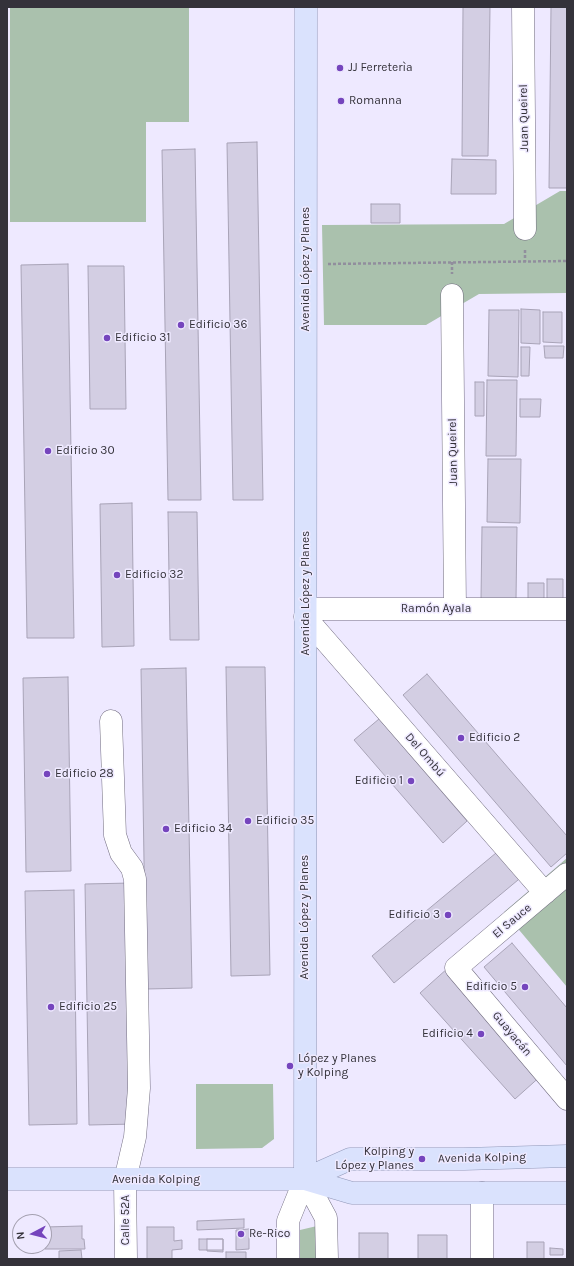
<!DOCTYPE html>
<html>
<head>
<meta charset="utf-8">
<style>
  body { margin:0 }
  #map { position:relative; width:574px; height:1266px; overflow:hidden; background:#eee9ff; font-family:Karla,sans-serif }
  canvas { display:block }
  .frame { position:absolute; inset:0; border:8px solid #34323a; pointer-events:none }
  .north { position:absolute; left:12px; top:1214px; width:40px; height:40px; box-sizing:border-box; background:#eee9ff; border:1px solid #a4a0b0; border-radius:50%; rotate:263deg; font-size:11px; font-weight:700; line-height:16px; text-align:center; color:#34323a }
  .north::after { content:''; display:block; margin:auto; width:14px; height:18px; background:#7545bd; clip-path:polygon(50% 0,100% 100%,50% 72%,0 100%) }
</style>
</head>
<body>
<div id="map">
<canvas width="574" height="1266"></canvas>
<div class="frame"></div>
<div class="north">N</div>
</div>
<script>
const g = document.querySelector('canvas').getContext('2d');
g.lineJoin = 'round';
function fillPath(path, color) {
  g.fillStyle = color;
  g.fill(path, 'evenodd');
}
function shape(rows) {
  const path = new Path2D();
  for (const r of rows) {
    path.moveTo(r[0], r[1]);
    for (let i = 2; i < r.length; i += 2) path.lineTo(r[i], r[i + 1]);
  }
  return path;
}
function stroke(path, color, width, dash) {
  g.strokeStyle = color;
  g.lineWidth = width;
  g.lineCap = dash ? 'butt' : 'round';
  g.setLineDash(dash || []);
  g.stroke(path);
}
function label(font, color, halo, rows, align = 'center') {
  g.font = font + ' Karla,sans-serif';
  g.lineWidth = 3;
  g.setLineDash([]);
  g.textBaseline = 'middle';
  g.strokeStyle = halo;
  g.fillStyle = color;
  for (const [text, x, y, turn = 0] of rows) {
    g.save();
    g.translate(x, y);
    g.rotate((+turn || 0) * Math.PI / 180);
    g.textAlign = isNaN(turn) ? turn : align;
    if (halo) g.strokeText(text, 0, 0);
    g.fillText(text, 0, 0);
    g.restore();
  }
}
const green = shape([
  [10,7,189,7,189,122,146,122,146,222,10,222],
  [560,191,567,191,567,293,479,294,426,325,324,325,322,225,504,224],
  [567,858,567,987,504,912],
  [196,1084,273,1084,274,1139,262,1148,196,1149],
  [317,1226,317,1259,300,1259,300,1230]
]);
const building = shape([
  [463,7,490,7,488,156,462,156,463,7],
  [551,7,567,7,567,188,549,188,551,7],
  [257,142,263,500,233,500,227,143,257,142],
  [195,149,201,500,168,500,162,150,195,149],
  [452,159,496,160,496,194,451,194,452,159],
  [371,204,400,204,400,223,371,223,371,204],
  [68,264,74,638,27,638,21,265,68,264],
  [88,266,124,266,126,409,90,409,88,266],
  [521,309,540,310,540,344,521,343,521,309],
  [489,310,519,310,518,377,488,376,489,310],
  [543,312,562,312,562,343,543,342,543,312],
  [544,346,564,346,563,358,545,358,544,346],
  [521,347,530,347,529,376,521,376,521,347],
  [487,380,517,380,516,456,486,456,487,380],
  [475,382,484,382,484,416,475,416,475,382],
  [520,399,541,399,540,417,520,417,520,399],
  [488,459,521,459,520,523,487,522,488,459],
  [132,503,134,646,102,647,100,504,132,503],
  [168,512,197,512,199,640,170,640,168,512],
  [482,527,517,527,516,600,481,599,482,527],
  [547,579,563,579,563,600,547,599,547,579],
  [528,583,544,583,544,602,528,602,528,583],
  [226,667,265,667,270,975,231,976,226,667],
  [186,668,192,988,146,989,141,669,186,668],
  [427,674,567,836,567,853,551,867,403,695,427,674],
  [68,677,71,871,26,872,23,678,68,677],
  [379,719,467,821,443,843,354,740,379,719],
  [502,848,524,875,394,983,372,956,502,848],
  [131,883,135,1124,89,1125,85,884,131,883],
  [74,890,77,1124,29,1125,25,891,74,890],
  [512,943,567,1008,567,1066,484,967,512,943],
  [448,968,543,1074,515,1099,420,993,448,968],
  [244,1219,244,1228,197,1230,197,1221,244,1219],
  [82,1226,82,1239,84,1239,85,1249,45,1249,45,1227,82,1226],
  [147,1227,174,1227,174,1241,182,1240,182,1249,172,1250,172,1259,147,1259,147,1227],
  [249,1229,249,1249,236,1250,236,1230,249,1229],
  [359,1233,388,1233,388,1259,359,1259,359,1233],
  [418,1235,447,1235,447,1259,418,1259,418,1235],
  [199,1239,223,1239,223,1250,199,1250,199,1239],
  [207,1239,223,1239,223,1252,207,1251,207,1239],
  [527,1242,544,1242,544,1259,527,1259,527,1242],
  [550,1248,563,1249,563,1255,550,1255,550,1248],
  [81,1250,82,1259,59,1259,59,1251,81,1250],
  [226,1252,246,1252,246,1259,226,1259,226,1252]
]);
const path = shape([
  [525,250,525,262],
  [452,262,452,274],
  [328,264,567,261]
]);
const street = shape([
  [523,7,525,229],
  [452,295,455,609],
  [306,609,567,609],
  [305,617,545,893],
  [111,721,115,835,121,853,132,868,135,879,139,1088,135,1137,125,1180,126,1259],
  [567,874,456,968,567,1099],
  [482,1193,482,1259]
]);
const secondary = shape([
  [305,1179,326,1218,327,1259],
  [288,1259,288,1221,305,1179]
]);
const primary = shape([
  [7,1179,305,1179,352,1193,567,1193],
  [305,1179,306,7],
  [305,1179,350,1159,464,1159,567,1156]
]);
const markers = [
  [340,68,4,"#7545bd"],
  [341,101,4,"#7545bd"],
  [181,325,4,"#7545bd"],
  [107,338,4,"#7545bd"],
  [48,451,4,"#7545bd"],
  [117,575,4,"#7545bd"],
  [461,738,4,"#7545bd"],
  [47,774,4,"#7545bd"],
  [411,781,4,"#7545bd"],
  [248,821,4,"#7545bd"],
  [166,829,4,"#7545bd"],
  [448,915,4,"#7545bd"],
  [525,987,4,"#7545bd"],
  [51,1007,4,"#7545bd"],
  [481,1034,4,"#7545bd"],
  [290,1066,4,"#7545bd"],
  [422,1159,4,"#7545bd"],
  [241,1234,4,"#7545bd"]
];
const poiNames = [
  ["JJ Ferreterìa",348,68],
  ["Romanna",349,101],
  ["Edificio 36",189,325],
  ["Edificio 31",115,338],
  ["Edificio 30",56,451],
  ["Edificio 32",125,575],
  ["Edificio 2",469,738],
  ["Edificio 28",55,774],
  ["Edificio 1",403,781,"right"],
  ["Edificio 35",256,821],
  ["Edificio 34",174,829],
  ["Edificio 3",440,915,"right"],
  ["Edificio 5",517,987,"right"],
  ["Edificio 25",59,1007],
  ["Edificio 4",473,1034,"right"],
  ["López y Planes",298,1059],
  ["y Kolping",298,1073],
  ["Kolping y",414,1152,"right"],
  ["López y Planes",414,1166,"right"],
  ["Re-Rico",249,1234]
];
const streetNames = [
  ["Juan Queirel",524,118,-91],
  ["Avenida López y Planes",306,269,-90],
  ["Juan Queirel",453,452,-91],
  ["Avenida López y Planes",306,593,-90],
  ["Ramón Ayala",436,609],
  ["Del Ombú",425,755,49],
  ["Avenida López y Planes",305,917,-90],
  ["El Sauce",512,921,-40],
  ["Guayacán",512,1034,50],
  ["Avenida Kolping",482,1158,-1],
  ["Avenida Kolping",156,1180],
  ["Calle 52A",126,1220,-90]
];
fillPath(green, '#aac1ad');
fillPath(building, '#d3cee3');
stroke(building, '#a8a3b7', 1);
stroke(street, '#726d80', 23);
stroke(secondary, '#726d80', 23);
stroke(primary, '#9098b8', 23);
stroke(path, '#918e9d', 2.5, [3, 2]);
stroke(street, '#fff', 22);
stroke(secondary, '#fff', 22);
stroke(primary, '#dae2fd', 22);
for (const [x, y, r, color] of markers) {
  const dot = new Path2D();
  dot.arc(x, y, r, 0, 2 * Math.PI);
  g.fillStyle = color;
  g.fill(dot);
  stroke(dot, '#eee9ff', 1.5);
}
label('12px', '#34323a', '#eee9ff', poiNames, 'left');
label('12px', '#34323a', '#eee9ff', streetNames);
</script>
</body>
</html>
